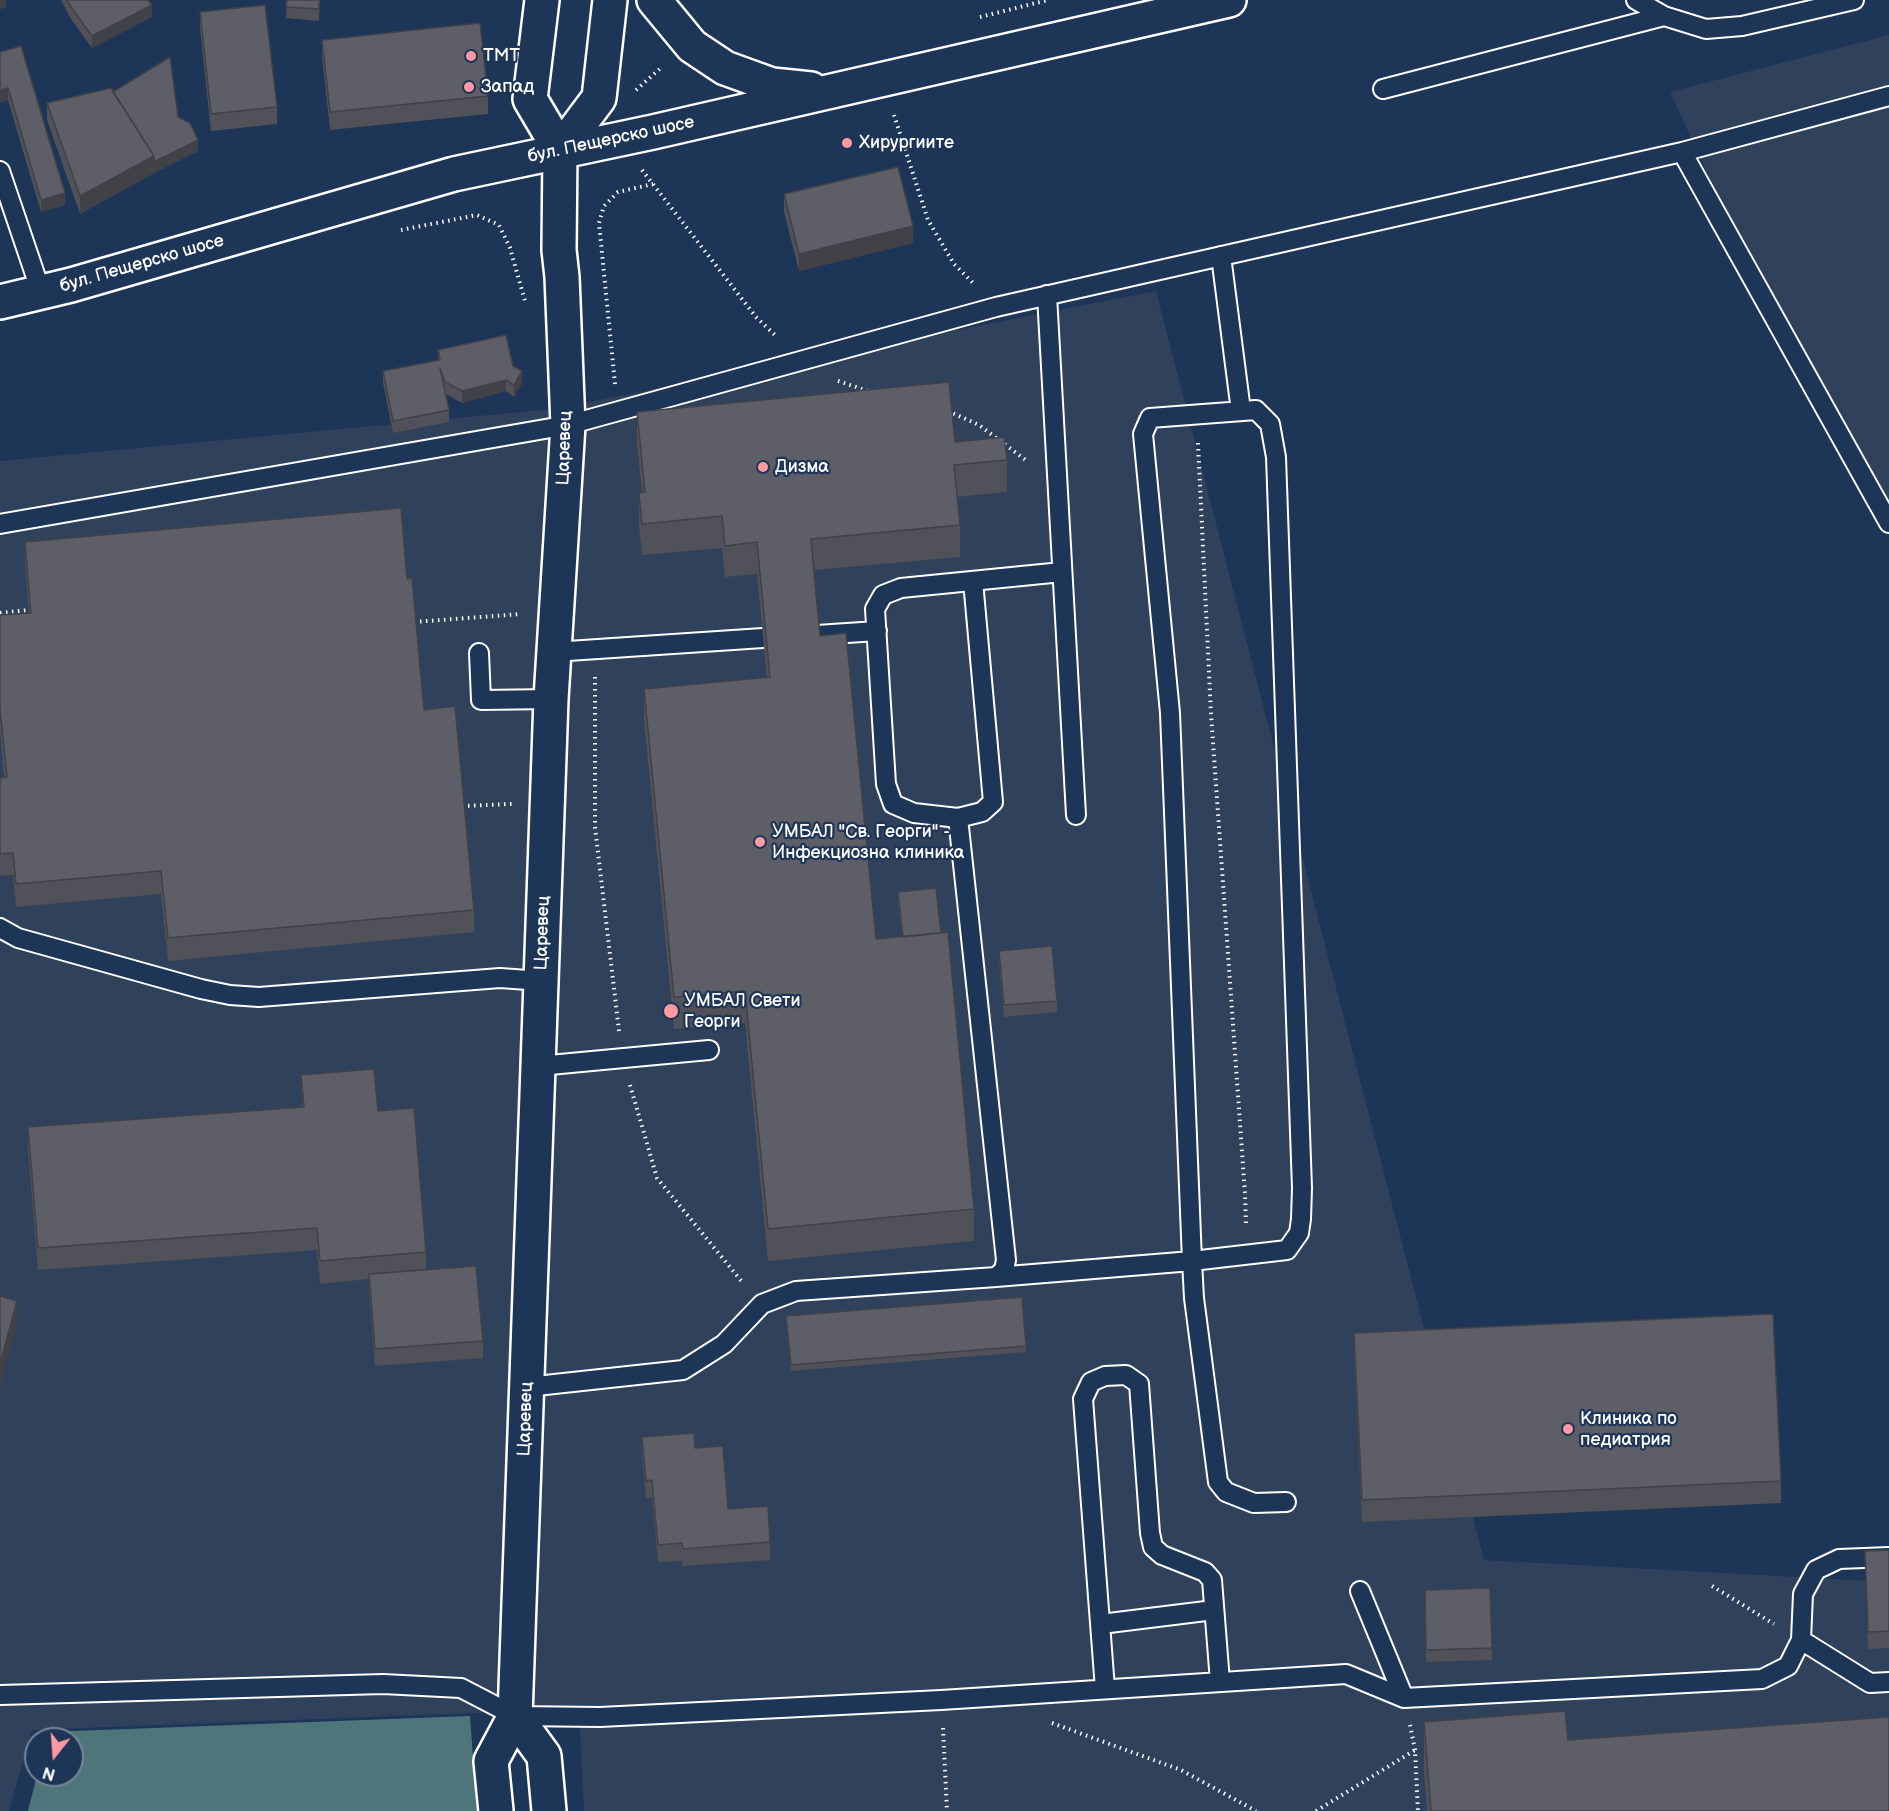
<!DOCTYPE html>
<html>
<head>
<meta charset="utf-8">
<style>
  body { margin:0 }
  #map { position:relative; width:1889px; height:1811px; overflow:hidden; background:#1d3557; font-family:"Balsamiq Sans",sans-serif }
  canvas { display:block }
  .north { position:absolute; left:24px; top:1727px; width:60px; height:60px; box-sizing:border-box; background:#1d3557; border:2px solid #77869a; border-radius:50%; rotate:197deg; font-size:16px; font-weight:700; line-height:24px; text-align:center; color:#fff }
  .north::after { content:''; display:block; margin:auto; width:21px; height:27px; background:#ff9aa2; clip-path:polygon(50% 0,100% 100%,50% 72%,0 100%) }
</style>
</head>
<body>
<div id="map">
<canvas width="1889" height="1811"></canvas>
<div class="north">N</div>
</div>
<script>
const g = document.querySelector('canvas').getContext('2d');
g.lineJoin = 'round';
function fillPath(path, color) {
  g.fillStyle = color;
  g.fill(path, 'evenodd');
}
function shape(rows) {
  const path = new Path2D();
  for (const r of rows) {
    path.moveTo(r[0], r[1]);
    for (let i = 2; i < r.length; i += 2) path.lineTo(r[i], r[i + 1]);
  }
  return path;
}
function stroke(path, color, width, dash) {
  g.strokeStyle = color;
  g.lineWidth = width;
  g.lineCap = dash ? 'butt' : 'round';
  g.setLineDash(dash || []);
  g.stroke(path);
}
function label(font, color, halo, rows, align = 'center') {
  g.font = font + ' "Balsamiq Sans",sans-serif';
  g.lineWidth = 4.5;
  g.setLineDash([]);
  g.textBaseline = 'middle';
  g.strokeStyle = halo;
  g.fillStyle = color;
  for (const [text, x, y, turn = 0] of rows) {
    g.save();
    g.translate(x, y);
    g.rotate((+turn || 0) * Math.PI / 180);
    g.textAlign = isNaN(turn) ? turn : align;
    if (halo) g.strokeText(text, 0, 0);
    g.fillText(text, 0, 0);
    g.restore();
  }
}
const built = shape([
  [1889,35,1889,501,1716,192,1670,92],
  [1156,291,1484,1560,1889,1582,1889,1811,584,1811,579,1709,32,1730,9,1811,0,1811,0,461,553,409]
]);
const green = shape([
  [470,1716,477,1811,28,1811,37,1775,72,1775,72,1739,46,1739,48,1732]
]);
const path = shape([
  [980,17,1048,0],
  [636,90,662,67],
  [894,115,928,220,954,264,974,284],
  [642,170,756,317,777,337],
  [401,230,477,215,499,225,510,248,525,301],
  [838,381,868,391],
  [615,384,599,223,604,206,618,192,653,184],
  [948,411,979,425,1027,461],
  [1198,443,1211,714,1245,1194,1246,1225],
  [0,613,29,610],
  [414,622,521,614],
  [595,677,595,827,619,1031],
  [462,806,512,804],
  [630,1085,657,1178,743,1283],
  [1712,1586,1774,1624],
  [1052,1723,1181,1770,1256,1811],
  [1410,1725,1415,1750,1418,1811],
  [943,1728,947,1811],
  [1316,1811,1415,1750]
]);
const lane = shape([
  [1636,0,1664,16,1706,29,1742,26,1854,0],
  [1383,89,1664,16],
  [1682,152,1889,523],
  [0,171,41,292],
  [1221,256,1241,411],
  [1047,295,1076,815],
  [1256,410,1270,424,1276,457,1302,1188,1301,1219,1299,1233,1287,1250,1192,1261,1170,713,1143,434,1150,418,1256,410],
  [0,524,568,425,996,307,1682,152,1889,96],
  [817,635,877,631],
  [553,652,763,638],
  [479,653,481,700,551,699],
  [958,818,982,812,993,802,973,581],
  [0,928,18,938,201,989,230,995,259,997,500,978,542,981],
  [539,1066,709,1050],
  [996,1277,1192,1261,1194,1298,1218,1482,1226,1492,1254,1503,1286,1502],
  [527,1387,683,1370,724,1344,762,1304,796,1291,996,1277,1004,1270,1006,1260,958,818,914,813,893,804,886,784,875,609,883,595,901,588,1062,572],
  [1360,1591,1404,1698],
  [1101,1624,1214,1610],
  [1801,1640,1870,1683,1889,1682],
  [1105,1689,1083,1399,1091,1382,1105,1376,1126,1375,1139,1384,1150,1533,1153,1547,1162,1555,1205,1572,1212,1580,1220,1682],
  [0,1695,383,1684,461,1688,515,1716,600,1717,941,1700,1346,1674,1404,1698,1762,1679,1788,1666,1801,1640,1803,1594,1816,1570,1839,1559,1889,1557]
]);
const secondary = shape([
  [654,0,692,46,725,68,772,85,811,89],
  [560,150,599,98,610,0],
  [0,302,71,285,454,174,653,132,1229,0],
  [515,1716,544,1756,549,1811],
  [496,1811,491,1761,515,1716,551,699,568,425,562,277,559,250,560,150,530,99,542,0]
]);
const wall = shape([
  [61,0,148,0,152,17,92,48,71,19],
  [287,0,320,0,319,21,286,18],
  [200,12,277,107,277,124,211,131,200,29],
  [322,40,488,96,488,114,330,130,322,57],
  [0,52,65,205,41,212,8,100,0,102],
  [113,92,178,117,198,151,154,173,80,214,47,120,47,103],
  [784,194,913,243,799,271,784,212],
  [438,350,513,366,522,383,514,397,506,391,462,403,446,394,449,410,449,422,393,433,383,383,383,371,438,360],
  [637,412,955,442,1007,460,1007,492,957,497,960,525,960,557,814,570,820,636,876,939,902,937,898,904,898,892,974,1209,974,1241,768,1261,745,1023,674,1029,644,720,644,689,767,678,757,574,725,577,722,548,642,555,639,525,639,493,642,493,637,443],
  [25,542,407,579,424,710,474,910,474,932,168,961,161,894,16,907,13,875,0,876,0,778,4,777,0,731,0,615,29,613,25,564],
  [999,951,1057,1001,1057,1012,1004,1017,999,963],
  [301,1075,378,1111,426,1252,426,1270,483,1341,483,1358,375,1366,369,1291,369,1279,320,1284,317,1250,38,1270,28,1149,28,1127,302,1107],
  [786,1316,1026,1346,1026,1352,791,1371],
  [1354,1333,1781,1481,1781,1503,1362,1522,1354,1355],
  [642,1437,695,1448,728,1509,770,1542,770,1560,683,1566,682,1561,658,1562,652,1497,646,1498,642,1454],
  [1889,1550,1889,1648,1868,1649,1865,1551],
  [1490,1588,1492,1660,1426,1662,1425,1590],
  [1424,1722,1568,1740,1889,1811,1427,1811,1424,1773]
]);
const shadedWall = shape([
  [0,0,6,0,6,8,0,9],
  [152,5,152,17,92,48,92,36],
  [8,88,8,100,0,102,0,90],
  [198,140,198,151,154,173,80,214,80,196,154,156],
  [65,193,65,205,41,212,41,200],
  [913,226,913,243,799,271,799,254],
  [522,371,522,383,514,397,514,385],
  [506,380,506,391,462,403,462,391],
  [17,1301,17,1324,0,1387,0,1364]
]);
const building = shape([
  [67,0,148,0,152,5,92,36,71,7,67,0],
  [287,0,319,0,319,9,286,7,287,0],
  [265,5,277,107,211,114,200,12,265,5],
  [480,23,488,96,330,112,322,40,480,23],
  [21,46,65,193,41,200,8,88,0,90,0,52,21,46],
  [170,57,178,117,190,123,198,140,154,162,154,156,113,92,170,57],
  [111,88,154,156,80,196,47,103,111,88],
  [898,167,913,226,799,254,784,194,898,167],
  [506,335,513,366,522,371,514,385,506,380,462,391,445,382,440,368,449,410,393,421,383,371,440,360,438,350,506,335],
  [949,382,955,442,1004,437,1007,460,954,465,960,525,811,539,820,636,846,633,876,939,948,932,974,1209,768,1229,745,991,674,997,644,689,770,677,757,542,725,546,722,516,642,524,639,493,645,492,637,412,949,382],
  [401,508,407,579,412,578,424,710,455,706,474,910,168,938,161,871,16,884,13,853,0,854,0,778,7,777,0,709,0,615,31,613,25,542,401,508],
  [936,888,941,933,903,937,898,892,936,888],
  [1052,946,1057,1001,1004,1005,999,951,1052,946],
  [374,1069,378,1111,414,1108,426,1252,320,1261,317,1228,38,1248,28,1127,304,1107,301,1075,374,1069],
  [476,1266,483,1341,375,1349,369,1274,476,1266],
  [0,1296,17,1301,0,1364,0,1296],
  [1022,1297,1026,1346,791,1365,786,1316,1022,1297],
  [1773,1314,1781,1481,1362,1500,1354,1333,1773,1314],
  [694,1433,695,1448,723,1446,728,1509,768,1506,770,1542,683,1549,682,1543,658,1545,652,1480,646,1481,642,1437,694,1433],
  [1889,1550,1889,1631,1868,1632,1865,1551,1889,1550],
  [1490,1588,1492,1648,1426,1650,1425,1590,1490,1588],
  [1565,1711,1568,1740,1889,1717,1889,1811,1431,1811,1424,1722,1565,1711]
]);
const markers = [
  [471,56,6,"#ff9aa2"],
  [469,87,6,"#ff9aa2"],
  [847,143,6,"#ff9aa2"],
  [763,467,6,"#ff9aa2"],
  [760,842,6,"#ff9aa2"],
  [671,1011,8,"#ff9aa2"],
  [1568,1429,6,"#ff9aa2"]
];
const poiNames = [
  ["TMT",483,56],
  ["Запад",481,87],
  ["Хирургиите",859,143],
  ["Дизма",775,467],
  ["УМБАЛ \"Св. Георги\" -",772,832],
  ["Инфекциозна клиника",772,853],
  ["УМБАЛ Свети",684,1001],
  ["Георги",684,1022],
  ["Клиника по",1580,1419],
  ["педиатрия",1580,1440]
];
const streetNames = [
  ["бул. Пещерско шосе",611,140,-12],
  ["бул. Пещерско шосе",142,264,-16],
  ["Царевец",565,448,-88],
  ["Царевец",543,933,-88],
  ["Царевец",526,1419,-88]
];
fillPath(built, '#30415c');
fillPath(green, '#4e767a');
stroke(lane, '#fff', 22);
stroke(secondary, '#fff', 38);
stroke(path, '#fff', 4, [1.5, 4.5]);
stroke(lane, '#1d3557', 18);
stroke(secondary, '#1d3557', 33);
fillPath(wall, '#505159');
fillPath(shadedWall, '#414248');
fillPath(building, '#5d5e67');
stroke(building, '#414248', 1.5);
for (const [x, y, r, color] of markers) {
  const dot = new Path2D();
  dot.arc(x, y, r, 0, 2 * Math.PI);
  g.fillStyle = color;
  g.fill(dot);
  stroke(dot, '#1d3557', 2);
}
label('18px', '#fff', '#1d3557', poiNames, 'left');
label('18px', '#fff', '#1d3557', streetNames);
</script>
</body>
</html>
